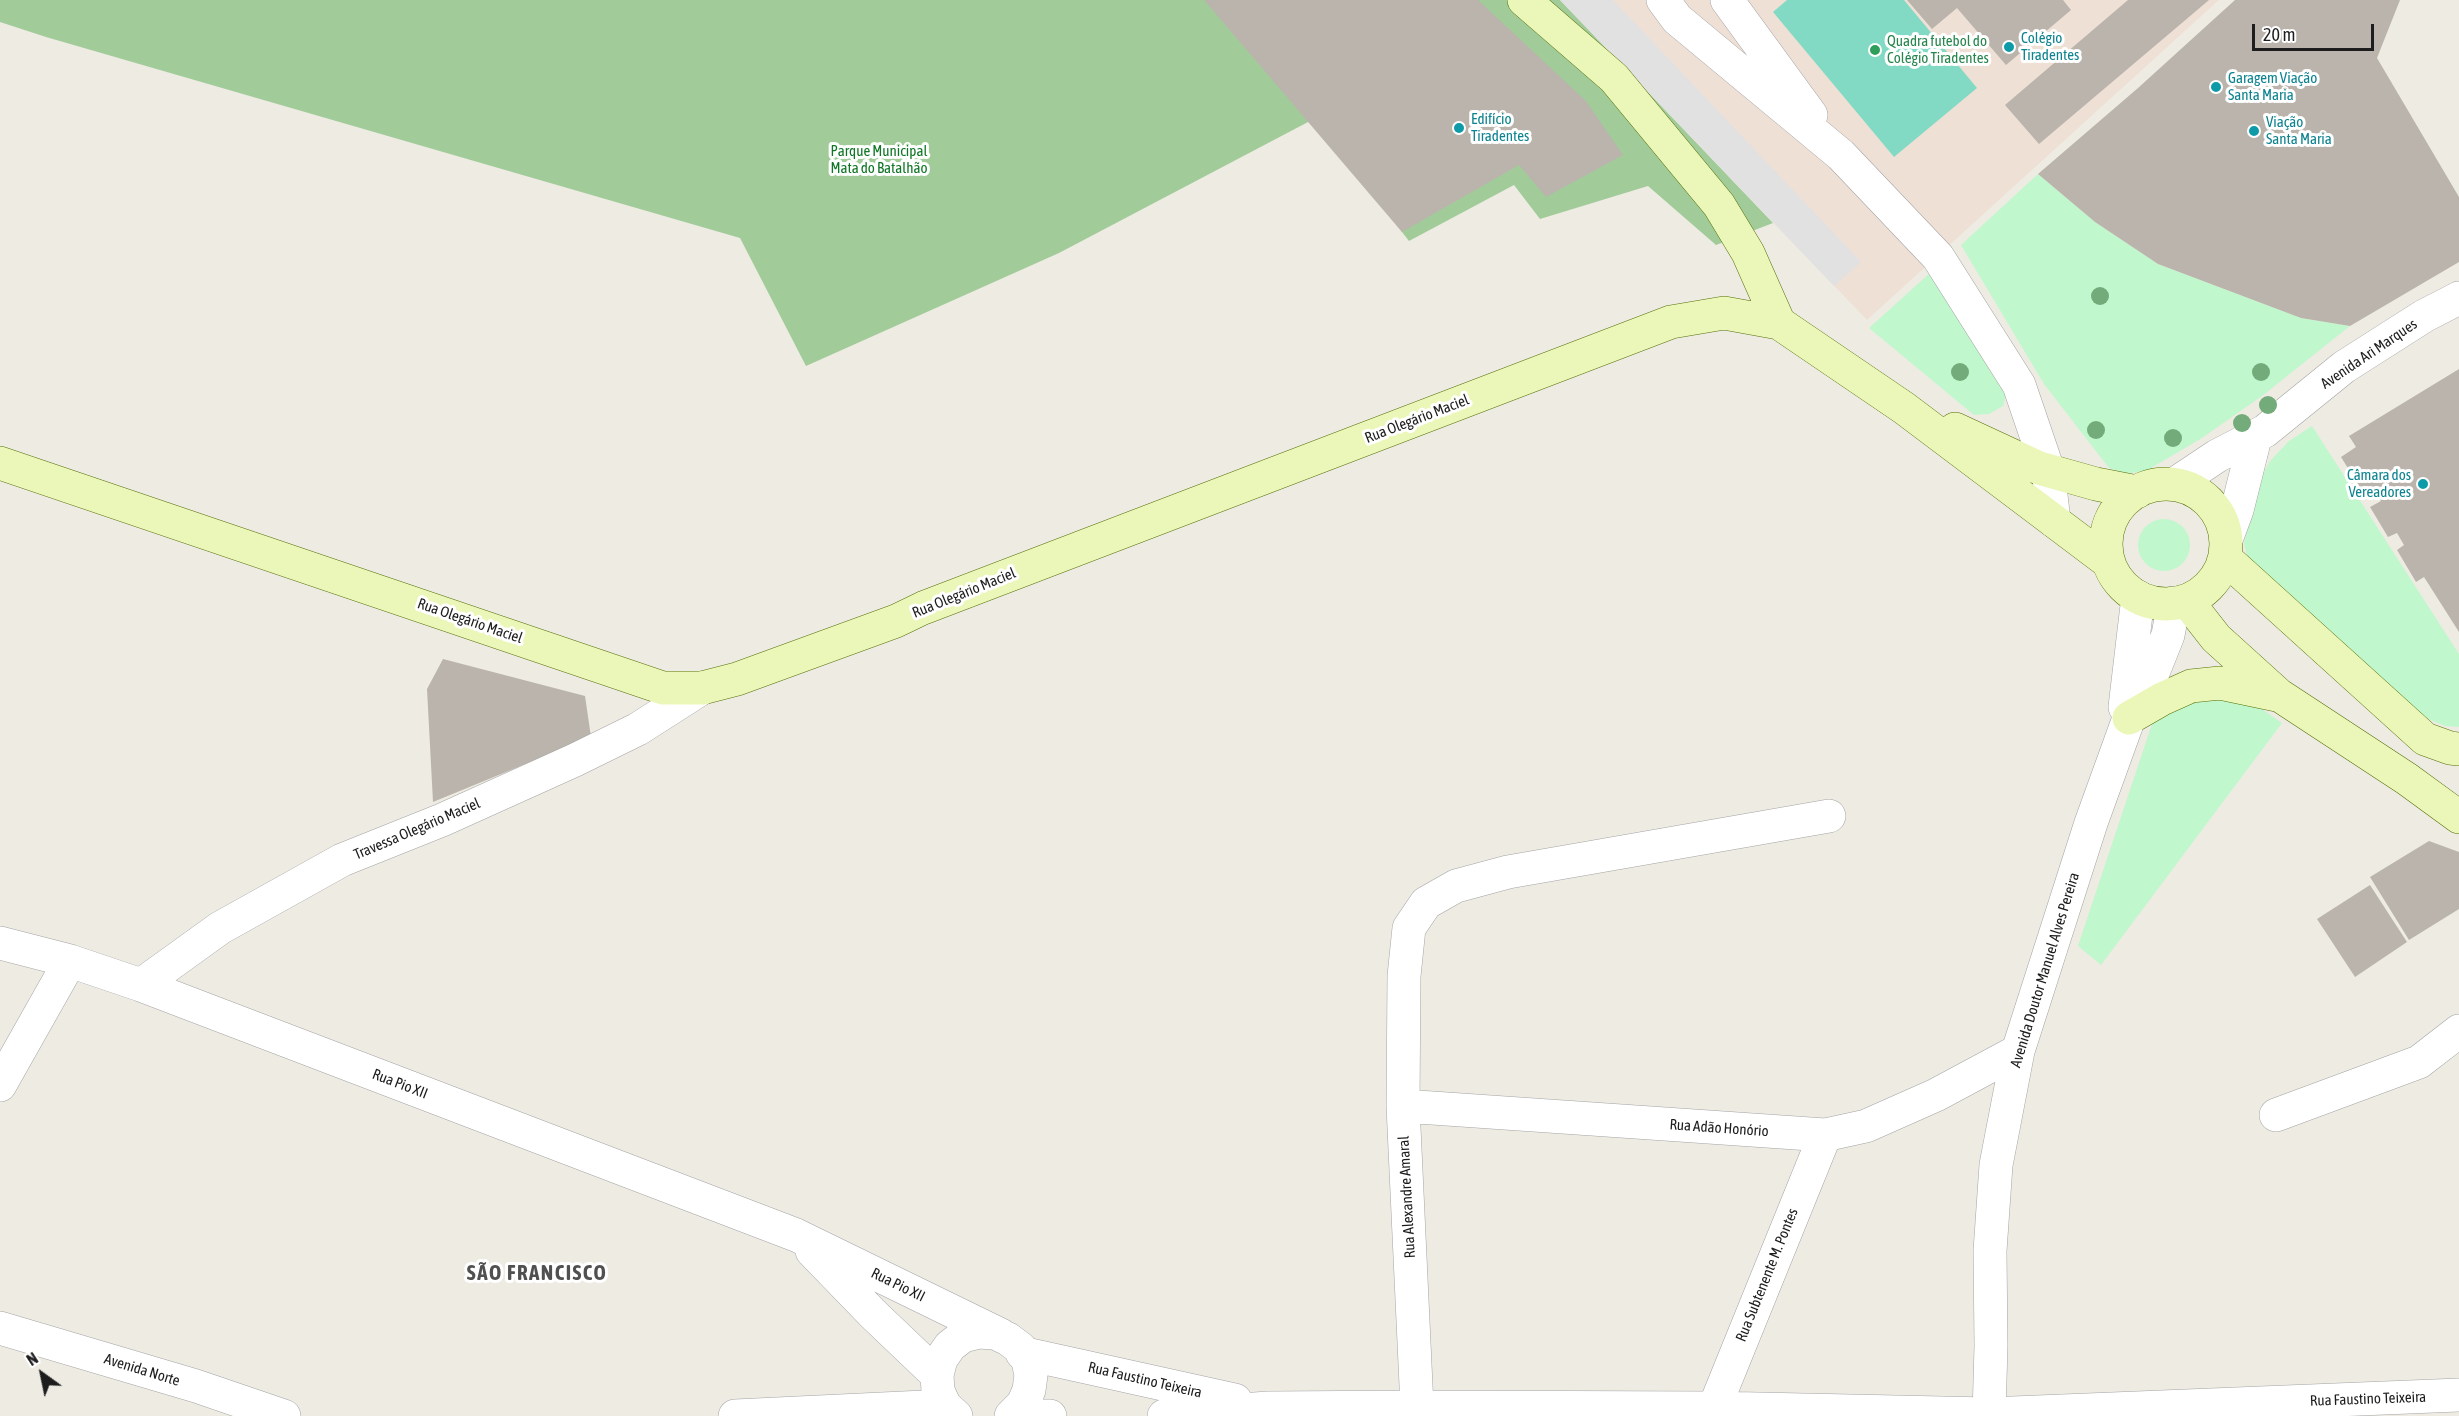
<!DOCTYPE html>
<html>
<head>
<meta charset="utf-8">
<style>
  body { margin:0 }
  #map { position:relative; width:2459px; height:1416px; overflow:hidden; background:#eeebe3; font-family:"Asap Condensed",sans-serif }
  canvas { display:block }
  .north { position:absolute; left:12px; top:1344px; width:60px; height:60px; -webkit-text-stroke:4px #fff; paint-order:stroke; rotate:327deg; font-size:16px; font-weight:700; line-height:24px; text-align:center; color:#1d1d1d }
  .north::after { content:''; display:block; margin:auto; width:21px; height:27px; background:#1d1d1d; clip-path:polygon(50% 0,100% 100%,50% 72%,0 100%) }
  .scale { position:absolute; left:2252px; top:24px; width:122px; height:27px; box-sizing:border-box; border:3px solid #1d1d1d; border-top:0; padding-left:8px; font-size:18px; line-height:21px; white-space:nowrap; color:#1d1d1d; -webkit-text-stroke:4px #fff; paint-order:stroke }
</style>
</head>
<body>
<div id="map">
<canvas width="2459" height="1416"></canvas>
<div class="north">N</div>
<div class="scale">20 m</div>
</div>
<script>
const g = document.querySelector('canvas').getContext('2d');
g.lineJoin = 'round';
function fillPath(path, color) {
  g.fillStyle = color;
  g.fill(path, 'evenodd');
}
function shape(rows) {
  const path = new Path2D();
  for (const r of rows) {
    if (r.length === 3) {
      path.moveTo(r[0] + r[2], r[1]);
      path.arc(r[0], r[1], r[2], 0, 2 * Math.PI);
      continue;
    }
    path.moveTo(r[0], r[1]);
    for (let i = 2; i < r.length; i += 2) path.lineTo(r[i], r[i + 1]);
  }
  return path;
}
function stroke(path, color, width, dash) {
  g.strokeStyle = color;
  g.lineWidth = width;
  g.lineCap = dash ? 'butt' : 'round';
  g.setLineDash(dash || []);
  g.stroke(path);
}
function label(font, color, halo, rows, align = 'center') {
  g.font = font + ' "Asap Condensed",sans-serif';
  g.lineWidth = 6;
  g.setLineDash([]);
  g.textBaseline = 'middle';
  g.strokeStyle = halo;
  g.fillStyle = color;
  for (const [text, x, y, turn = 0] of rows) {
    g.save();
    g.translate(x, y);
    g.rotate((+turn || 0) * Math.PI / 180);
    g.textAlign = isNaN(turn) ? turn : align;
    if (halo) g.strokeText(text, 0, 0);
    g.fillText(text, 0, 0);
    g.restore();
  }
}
const military = shape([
  [1560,0,2219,0,1867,320]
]);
const forest = shape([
  [0,0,1560,0,1773,223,1716,245,1648,186,1540,219,1514,185,1409,241,1352,168,1310,121,1059,253,806,366,740,238,46,37,0,22]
]);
const park = shape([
  [2038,174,2095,222,2158,264,2301,318,2350,326,2262,396,2202,438,2146,471,2123,474,2109,468,2044,384,1961,245],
  [1930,273,2007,392,2003,406,1989,414,1974,415,1869,328],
  [2312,426,2459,654,2459,727,2445,726,2428,719,2250,571,2244,543,2260,479,2270,461,2289,441],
  [2164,545,26],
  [2243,696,2282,723,2101,965,2078,946,2152,724,2169,705]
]);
const pitch = shape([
  [1787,0,1904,0,1977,88,1894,157,1773,12]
]);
const parking = shape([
  [1560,0,1613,0,1861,262,1834,286]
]);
const building = shape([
  [1204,0,1478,0,1586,101,1623,155,1546,197,1519,165,1402,232],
  [1907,0,2063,0,2071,10,2006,65,1957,8,1932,29],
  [2128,0,2209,0,2039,144,2005,105],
  [2235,0,2400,0,2377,58,2459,197,2459,262,2350,326,2301,318,2158,264,2095,222,2038,174,2138,88],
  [2459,369,2459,632,2424,577,2416,582,2397,550,2404,545,2397,533,2388,537,2370,507,2381,501,2374,491,2367,499,2341,457,2356,447,2349,436],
  [443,659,585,696,591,737,433,802,427,689],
  [2429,841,2459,852,2459,909,2409,940,2370,877],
  [2370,885,2407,942,2355,977,2317,919]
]);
const street = shape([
  [1663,0,1677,19,1841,155,1938,257,2019,385,2048,470,2054,521],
  [1727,0,1811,115],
  [2175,484,2217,456,2265,431,2344,367,2424,316,2459,298],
  [2227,537,2237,510,2255,438],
  [2125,707,2138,597],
  [0,943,70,961,141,985,796,1235,1001,1335],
  [141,985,220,928,342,860,442,820,575,760,638,729,702,688],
  [0,1085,70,961],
  [1403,1106,1825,1135,1866,1126,1936,1095,2018,1051],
  [2276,1115,2419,1062,2459,1031],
  [812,1251,873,1314,937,1375],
  [0,1328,196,1386,284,1416],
  [1022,1353,1235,1400],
  [1013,1415,1050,1416],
  [735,1416,945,1406],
  [956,1416,945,1406,938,1391,937,1375,941,1359,950,1346,963,1336,979,1332,995,1333,1008,1339,1020,1348,1028,1361,1031,1375,1029,1390,1023,1404,1011,1416],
  [1164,1416,1268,1408,1417,1407,1713,1408,1988,1414,2459,1395],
  [1423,1416,1417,1407,1403,1106,1404,976,1409,928,1426,903,1456,886,1508,872,1829,816],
  [1711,1416,1825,1135],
  [1989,1416,1991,1346,1990,1251,1996,1165,2018,1051,2091,823,2129,718,2152,675,2168,635,2174,603]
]);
const secondary = shape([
  [1524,0,1614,78,1719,205,1748,253,1779,323],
  [1955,429,2039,468,2096,484,2137,492],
  [0,463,663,688,702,688,737,679,896,621,923,608,1671,322,1724,313,1779,323,1904,408,2107,561],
  [2166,544,60],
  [2225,558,2425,739,2450,748,2459,749],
  [2187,601,2216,638,2279,695,2407,779,2459,817],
  [2129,718,2162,699,2191,686,2220,683,2277,695]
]);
const trees = [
  [2100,296],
  [1960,372],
  [2261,372],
  [2268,405],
  [2242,423],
  [2096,430],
  [2173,438]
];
const markers = [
  [2009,47,6,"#0f9aa8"],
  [1875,50,6,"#2e9e5b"],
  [2216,87,6,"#0f9aa8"],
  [1459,128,6,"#0f9aa8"],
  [2254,131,6,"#0f9aa8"],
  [2423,484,6,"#0f9aa8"]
];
const cultureNames = [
  ["Colégio",2021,38],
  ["Tiradentes",2021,55],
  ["Garagem Viação",2228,78],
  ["Santa Maria",2228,95],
  ["Edifício",1471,119],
  ["Tiradentes",1471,136],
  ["Viação",2266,122],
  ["Santa Maria",2266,139],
  ["Câmara dos",2411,475,"right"],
  ["Vereadores",2411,492,"right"]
];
const leisureNames = [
  ["Quadra futebol do",1887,41],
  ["Colégio Tiradentes",1887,58]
];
const parkNames = [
  ["Parque Municipal",879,151],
  ["Mata do Batalhão",879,168]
];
const streetNames = [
  ["Avenida Ari Marques",2369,354,-34],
  ["Rua Olegário Maciel",1417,419,-21],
  ["Rua Olegário Maciel",964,593,-22],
  ["Rua Olegário Maciel",470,621,19],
  ["Travessa Olegário Maciel",417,829,-23],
  ["Avenida Doutor Manuel Alves Pereira",2045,970,-73],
  ["Rua Pio XII",400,1084,21],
  ["Rua Adão Honório",1719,1128,4],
  ["Rua Alexandre Amaral",1407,1197,-93],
  ["Rua Subtenente M. Pontes",1767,1275,-68],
  ["Rua Pio XII",898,1285,26],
  ["Avenida Norte",142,1370,17],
  ["Rua Faustino Teixeira",1145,1380,13],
  ["Rua Faustino Teixeira",2368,1399,-2]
];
const districtNames = [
  ["SÃO FRANCISCO",537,1273]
];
fillPath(military, '#efe0d6');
fillPath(forest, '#a1cc99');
fillPath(park, '#c1f7cc');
fillPath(pitch, '#83dac4');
fillPath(parking, '#e1e1e1');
fillPath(building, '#bab4ac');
stroke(street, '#a4a4a4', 34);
stroke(secondary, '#566f09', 34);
stroke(street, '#fff', 33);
stroke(secondary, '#ebf7b8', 33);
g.fillStyle = '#73ab7a';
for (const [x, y] of trees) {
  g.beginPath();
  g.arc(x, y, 9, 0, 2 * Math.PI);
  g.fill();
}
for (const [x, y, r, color] of markers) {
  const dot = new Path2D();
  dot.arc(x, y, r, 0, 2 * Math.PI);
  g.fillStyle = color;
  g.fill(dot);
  stroke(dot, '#fff', 2);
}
label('15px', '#0d838f', '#fff', cultureNames, 'left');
label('15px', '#27864d', '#fff', leisureNames, 'left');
label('15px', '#0f7625', '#fff', parkNames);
label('15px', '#1d1d1d', '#fff', streetNames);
g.letterSpacing = '1.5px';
label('bold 21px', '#505050', '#fff', districtNames);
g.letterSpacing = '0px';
</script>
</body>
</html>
